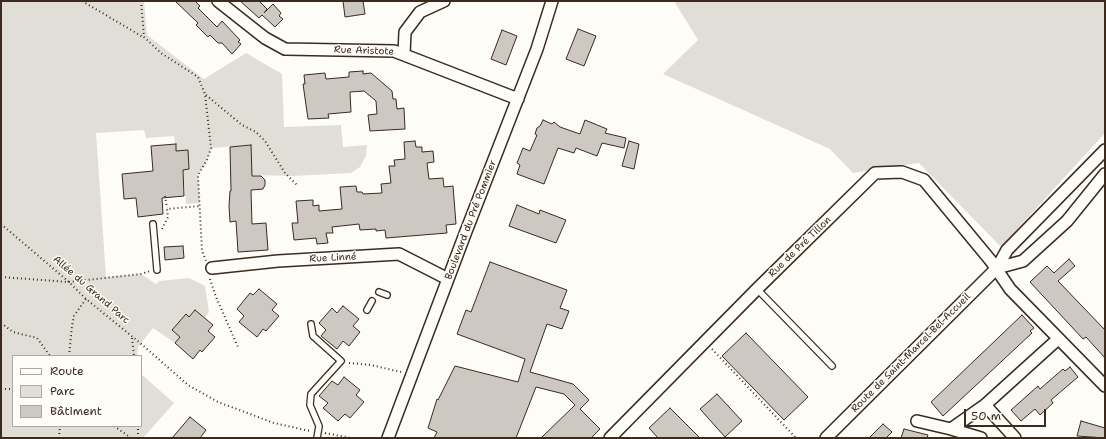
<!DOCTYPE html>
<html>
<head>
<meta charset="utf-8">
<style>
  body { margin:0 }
  #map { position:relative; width:1106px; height:439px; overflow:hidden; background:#fdfcf7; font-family:"Shantell Sans",sans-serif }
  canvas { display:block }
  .frame { position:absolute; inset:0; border:2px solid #3b2a1e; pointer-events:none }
  .legend { position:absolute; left:12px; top:355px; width:130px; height:72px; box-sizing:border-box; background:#fdfcf7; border:1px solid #afa8a0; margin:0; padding:5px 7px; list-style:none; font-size:12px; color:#3b2a1e }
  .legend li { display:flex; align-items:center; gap:8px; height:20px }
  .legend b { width:20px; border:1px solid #afa8a0 }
  .scale { position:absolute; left:964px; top:409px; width:82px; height:18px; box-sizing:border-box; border:2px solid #3b2a1e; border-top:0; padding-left:5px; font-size:12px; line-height:14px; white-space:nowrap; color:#3b2a1e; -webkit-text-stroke:3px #fdfcf7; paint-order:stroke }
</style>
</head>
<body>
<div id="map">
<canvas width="1106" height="439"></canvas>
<div class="frame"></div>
<ul class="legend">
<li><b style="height:5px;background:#fdfcf7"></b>Route</li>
<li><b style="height:11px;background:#e1ded7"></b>Parc</li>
<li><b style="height:11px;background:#cdc8c2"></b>Bâtiment</li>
</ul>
<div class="scale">50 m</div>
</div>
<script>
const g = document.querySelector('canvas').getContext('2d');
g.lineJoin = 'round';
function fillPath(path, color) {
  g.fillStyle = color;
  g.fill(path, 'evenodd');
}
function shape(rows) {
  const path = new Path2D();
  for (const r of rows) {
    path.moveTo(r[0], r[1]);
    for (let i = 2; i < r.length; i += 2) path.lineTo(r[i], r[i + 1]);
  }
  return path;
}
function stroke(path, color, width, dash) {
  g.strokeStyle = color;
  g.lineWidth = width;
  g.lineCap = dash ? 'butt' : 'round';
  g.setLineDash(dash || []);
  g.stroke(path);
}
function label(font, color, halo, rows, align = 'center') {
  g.font = font + ' "Shantell Sans",sans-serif';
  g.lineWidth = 3;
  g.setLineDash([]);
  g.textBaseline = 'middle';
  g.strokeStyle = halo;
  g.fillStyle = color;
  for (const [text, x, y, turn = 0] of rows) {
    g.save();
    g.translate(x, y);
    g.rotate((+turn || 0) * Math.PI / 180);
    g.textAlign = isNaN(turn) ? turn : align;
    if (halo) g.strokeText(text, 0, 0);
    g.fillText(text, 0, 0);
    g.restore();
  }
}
const green = shape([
  [1,1,144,1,147,35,204,79,246,53,282,74,284,127,341,125,343,147,367,145,366,156,360,167,351,173,293,176,251,175,251,145,211,148,207,160,198,175,200,203,186,204,183,170,189,169,188,151,176,151,174,136,146,138,144,130,96,133,106,277,141,274,156,284,159,281,189,278,205,286,209,312,205,318,195,310,189,317,186,314,172,330,180,337,175,343,153,328,138,347,137,356,13,356,13,426,141,426,141,374,174,403,143,438,1,438],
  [674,1,1105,1,1105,133,1001,247,919,163,853,173,830,149,663,74,698,40]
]);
const building = shape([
  [175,1,195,1,200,6,198,8,217,27,222,21,240,40,238,42,241,44,232,54,222,43,218,43,210,35,208,37,196,25,198,23,175,1],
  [240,1,259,1,267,9,264,13,273,4,281,13,279,16,283,19,275,27,262,15,259,18,240,1],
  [343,1,363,1,365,14,345,17,343,1],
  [578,29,596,36,584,66,566,59,578,29],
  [502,30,517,36,506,65,491,59,502,30],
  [363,71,363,74,371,73,392,91,393,99,396,99,397,109,404,108,405,129,370,131,368,115,377,114,376,101,364,91,350,92,351,112,328,114,329,118,308,119,303,84,305,84,304,75,325,73,326,79,349,77,349,72,363,71],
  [543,120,552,124,554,122,560,127,580,134,585,120,607,129,605,133,626,138,624,148,602,143,597,156,576,148,574,153,558,148,544,184,517,174,520,165,517,163,523,148,530,151,537,135,535,134,537,128,540,126,543,120],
  [415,141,416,147,422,147,422,152,433,151,434,162,427,163,429,179,443,178,444,187,453,186,456,224,446,225,447,233,386,238,385,230,376,231,376,229,360,230,359,224,332,227,333,233,326,233,328,243,317,244,316,238,294,240,292,223,298,223,296,201,313,200,313,206,319,205,319,211,342,209,340,187,356,186,357,192,362,192,363,194,382,193,381,184,391,183,389,166,395,166,394,160,405,159,404,142,415,141],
  [629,141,639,144,634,169,622,166,629,141],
  [176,144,176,151,188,150,189,169,183,170,184,196,162,198,163,214,138,217,136,198,124,199,122,174,153,171,151,146,176,144],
  [251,145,252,176,261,176,265,180,265,185,263,189,251,190,252,224,266,223,268,250,238,252,236,221,230,222,229,206,230,191,231,191,230,147,251,145],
  [517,205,539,214,540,210,566,220,556,243,509,226,517,205],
  [183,246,184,258,165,260,164,247,183,246],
  [1069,259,1075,266,1058,281,1105,330,1105,358,1086,337,1083,339,1030,282,1047,266,1054,273,1069,259],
  [490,262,567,290,560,308,569,311,562,329,547,324,530,372,573,384,589,400,580,409,600,429,591,438,541,438,575,405,564,394,536,387,516,438,434,438,437,432,428,428,437,399,438,400,455,366,518,382,525,359,457,334,466,310,471,312,490,262],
  [259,289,277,304,272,310,279,316,266,331,263,329,257,337,239,322,244,316,237,309,250,293,253,295,259,289],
  [343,306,359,319,353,326,360,332,349,346,343,341,337,349,321,336,326,330,319,323,332,308,337,313,343,306],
  [195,310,213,325,208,331,215,337,202,352,200,350,193,359,175,343,180,337,172,330,186,314,189,317,195,310],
  [1022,315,1034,328,1030,331,1032,333,943,416,931,402,1022,315],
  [746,333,808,397,784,420,722,356,746,333],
  [1070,367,1078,377,1051,400,1053,403,1040,415,1035,409,1021,421,1011,410,1038,386,1040,389,1063,369,1065,371,1070,367],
  [344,377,360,390,356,395,364,402,350,418,345,414,338,421,323,408,328,403,319,396,332,381,338,385,344,377],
  [717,394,742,421,725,437,700,409,717,394],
  [670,408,700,438,658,438,649,428,670,408],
  [190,417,206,430,200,438,172,438,190,417],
  [1081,421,1105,428,1105,438,1077,436,1081,421],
  [883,424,892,432,886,438,869,438,883,424],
  [904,429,928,435,927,438,901,438,904,429]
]);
const path = shape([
  [82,1,143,37],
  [141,1,144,37,161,53,198,77,205,94,211,148,207,160,198,175,202,251,206,261],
  [206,95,242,125,256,132,265,141,285,173,297,185],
  [165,196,167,208],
  [1,224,69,282,86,299,139,342,188,385,218,402,274,423,310,431],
  [162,229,168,217,167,209,200,206],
  [1,277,69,282,141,274,150,271],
  [210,279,216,297,238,347],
  [1,323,13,332,37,338,50,356],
  [132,338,134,356],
  [712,349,796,438],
  [69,356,72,326,74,316,86,299],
  [349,363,371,365,401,372],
  [1,389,13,389],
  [114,426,131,438],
  [325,433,351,438],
  [59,438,60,426],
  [138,438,138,426]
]);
const service = shape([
  [153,224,157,270],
  [757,289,832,366],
  [379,292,387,295],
  [367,310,372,301],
  [311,324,313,336,341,361,311,394,310,405,319,426,317,438]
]);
const minor = shape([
  [218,1,265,38,285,49,394,51,518,99],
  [404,54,405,32,420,12,444,1],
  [212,268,278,261,399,254,448,279],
  [997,268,1023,261,1067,221,1105,174],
  [985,405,1015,438],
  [917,421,951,429],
  [388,438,465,234,537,49,552,1],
  [610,438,757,289,875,173,902,172,924,180,991,261,1010,289,1105,386],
  [826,438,997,268,1007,250,1105,150],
  [981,438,951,429,985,405,1058,339]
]);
const streetNames = [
  ["Rue Aristote",364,51,2],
  ["Boulevard du Pré Pommier",471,220,-69],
  ["Rue de Pré Tillon",800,247,-44],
  ["Rue Linné",333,258,-3],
  ["Allée du Grand Parc",91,290,41],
  ["Route de Saint-Marcel-Bel-Accueil",911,353,-45]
];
fillPath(green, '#e1ded7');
fillPath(building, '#cdc8c2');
stroke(building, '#3b2a1e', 1);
stroke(service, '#3b2a1e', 8);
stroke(minor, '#3b2a1e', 14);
stroke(path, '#3b2a1e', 2, [1, 3]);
stroke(service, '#fdfcf7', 5.5);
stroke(minor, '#fdfcf7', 11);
label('10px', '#3b2a1e', '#fdfcf7', streetNames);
</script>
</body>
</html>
